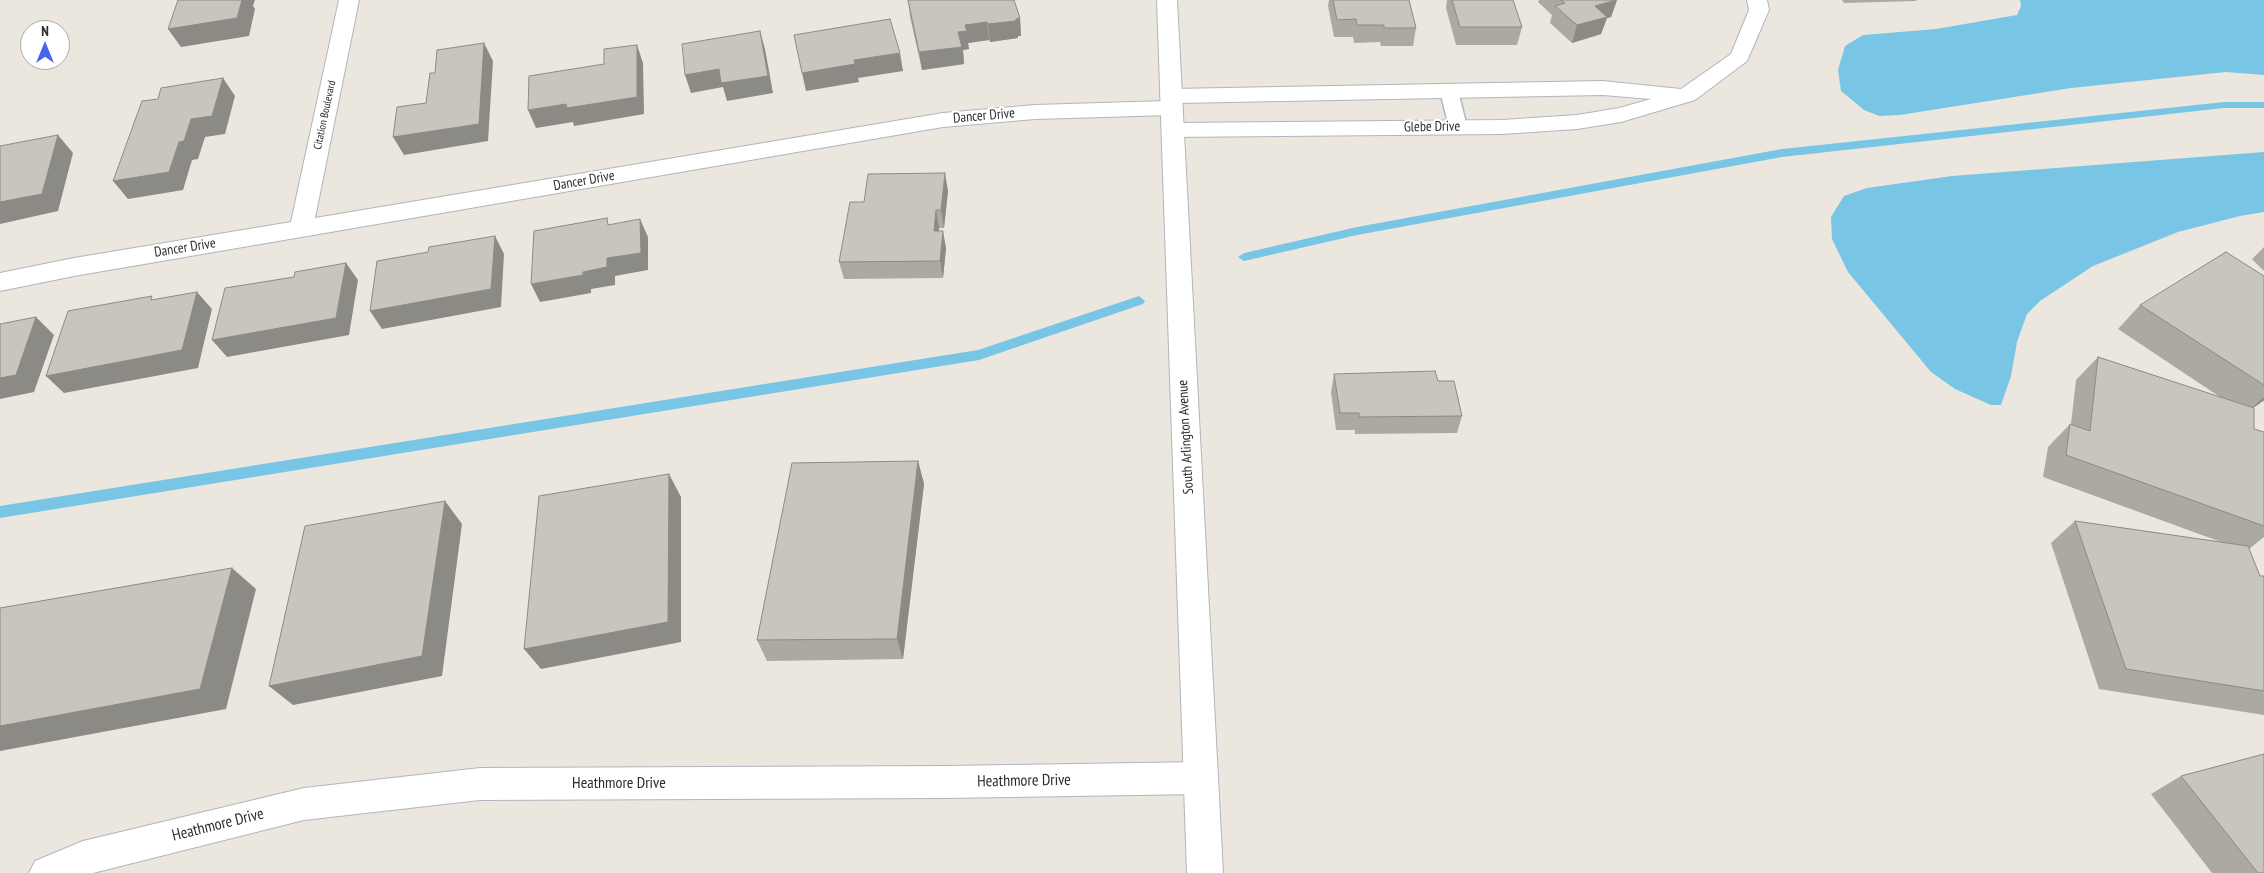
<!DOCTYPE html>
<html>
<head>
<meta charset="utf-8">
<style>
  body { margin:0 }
  #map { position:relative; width:2264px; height:873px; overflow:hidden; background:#ece7de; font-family:"PT Sans Narrow",sans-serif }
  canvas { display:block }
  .north { position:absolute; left:20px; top:20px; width:50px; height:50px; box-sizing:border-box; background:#fff; border:1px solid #aaa; border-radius:50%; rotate:0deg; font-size:14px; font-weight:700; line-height:20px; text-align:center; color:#2b2b2b }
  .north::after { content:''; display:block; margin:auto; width:18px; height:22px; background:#4a62ed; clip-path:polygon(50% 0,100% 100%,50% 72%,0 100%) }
</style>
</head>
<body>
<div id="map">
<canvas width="2264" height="873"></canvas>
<div class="north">N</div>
</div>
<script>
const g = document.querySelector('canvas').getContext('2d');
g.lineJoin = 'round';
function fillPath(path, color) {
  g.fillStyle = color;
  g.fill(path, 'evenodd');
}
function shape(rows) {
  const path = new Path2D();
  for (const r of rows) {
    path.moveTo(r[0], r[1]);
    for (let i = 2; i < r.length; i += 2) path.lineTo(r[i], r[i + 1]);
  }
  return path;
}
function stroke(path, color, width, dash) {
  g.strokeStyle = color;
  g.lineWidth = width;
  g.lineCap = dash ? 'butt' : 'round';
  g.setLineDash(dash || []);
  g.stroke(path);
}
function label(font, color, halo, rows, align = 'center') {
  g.font = font + ' "PT Sans Narrow",sans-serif';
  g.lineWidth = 4.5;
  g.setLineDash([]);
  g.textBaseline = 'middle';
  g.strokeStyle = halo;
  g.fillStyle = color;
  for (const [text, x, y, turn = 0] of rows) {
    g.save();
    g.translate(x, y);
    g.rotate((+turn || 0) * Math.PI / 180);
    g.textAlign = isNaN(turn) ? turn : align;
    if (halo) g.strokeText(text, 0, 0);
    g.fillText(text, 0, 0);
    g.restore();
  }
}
const water = shape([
  [2020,0,2264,0,2264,75,2226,72,2071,88,1900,115,1879,116,1864,110,1841,91,1838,70,1845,46,1863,35,1936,29,2017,15,2021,6],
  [2264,152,2264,212,2240,216,2178,232,2093,266,2040,301,2027,314,2017,342,2011,376,2001,405,1991,405,1955,389,1931,372,1848,272,1832,239,1831,217,1844,196,1867,188,1952,176]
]);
const stream = shape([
  [2224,102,2264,102,2264,108,2224,108,1782,157,1357,235,1244,261,1238,257,1244,253,1357,227,1782,149,2224,102],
  [1139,296,1145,301,1143,304,979,360,0,518,0,506,978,350,1139,296]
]);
const service = shape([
  [1449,86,1455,87,1458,91,1467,127,1464,131,1458,133,1452,131,1449,127,1440,91,1443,87,1449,86]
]);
const minor = shape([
  [339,0,359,0,315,218,943,113,1035,105,1166,101,1160,96,1163,91,1171,89,1603,81,1681,89,1731,54,1749,10,1747,0,1767,0,1769,10,1747,61,1695,100,1621,122,1577,129,1502,134,1173,137,1165,135,1162,130,1165,125,1173,123,1502,120,1577,115,1619,108,1651,99,1603,95,1177,103,1183,108,1180,113,1172,115,1035,119,943,127,74,276,0,291,0,273,74,258,291,222,339,0],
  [1201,762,1213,767,1218,778,1213,789,1201,794,946,798,480,800,304,820,93,873,29,873,35,861,83,841,304,788,480,768,946,766,1201,762]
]);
const secondary = shape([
  [1157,0,1177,0,1223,873,1187,873,1157,0]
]);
const wall = shape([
  [908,0,1020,18,1021,36,1018,36,1018,38,990,42,989,40,968,43,969,49,963,50,964,64,922,70,910,17],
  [1329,0,1409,0,1416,28,1413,46,1381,46,1380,42,1354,43,1353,37,1334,37,1328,6],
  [1447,0,1513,0,1522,27,1517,45,1456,45,1446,8],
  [1539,0,1617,0,1611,17,1607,18,1601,34,1572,43,1550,23,1552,15,1538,2],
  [1842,0,1917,0,1916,1,1844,3],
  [948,191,944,228,939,228,939,231,946,248,943,278,844,279,839,262,864,202],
  [2264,247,2264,271,2252,259],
  [2264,276,2264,402,2263,401,2253,408,2254,429,2264,432,2264,537,2249,549,2260,576,2264,576,2264,715,2099,689,2051,543,2075,521,2221,542,2043,477,2048,447,2070,424,2071,424,2076,380,2098,357,2220,397,2118,329,2140,305],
  [1334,374,1438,381,1462,416,1457,433,1355,434,1355,430,1336,430,1331,392],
  [918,461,924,484,903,659,767,661,757,640],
  [2181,776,2264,873,2212,873,2151,794]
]);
const shadedWall = shape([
  [242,0,255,0,253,6,255,9,249,36,181,47,168,29],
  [1617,0,1611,17,1607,18,1601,34,1572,43,1577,25,1595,6],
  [1020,18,1021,36,1018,36,1018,38,990,42,988,24],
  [987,22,989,40,968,43,969,49,963,50,964,64,922,70,919,52,958,32,965,25],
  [760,31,765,49,773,93,727,101,723,87,691,93,685,75],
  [484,43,493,61,488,141,404,155,393,137],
  [637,45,643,63,644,114,574,126,573,122,536,128,528,110,566,104],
  [900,53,903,71,858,78,859,82,806,91,802,73,854,60],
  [223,78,235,96,225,134,205,137,198,159,192,160,183,190,128,199,113,181,179,142,191,119],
  [58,135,73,153,58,211,0,224,0,202],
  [945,173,948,191,944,228,941,210],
  [936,210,939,228,937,248,934,231],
  [640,219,648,237,648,270,615,276,615,285,591,289,591,293,540,302,531,284,583,272,607,258],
  [943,231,946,248,943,278,940,261],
  [495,236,504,254,501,307,382,329,370,311],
  [346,263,358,280,349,335,227,357,212,340],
  [197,292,212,309,198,368,64,393,46,376],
  [36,317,54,335,34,392,0,399,0,378],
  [2264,397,2264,400,2245,414],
  [918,461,924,484,903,659,897,639],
  [669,474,681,497,681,642,541,669,524,649],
  [445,501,462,524,442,676,293,705,269,686],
  [232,568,256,589,226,709,0,751,0,726]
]);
const building = shape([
  [178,0,242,0,237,18,168,29,178,0],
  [908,0,1014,0,1020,18,1016,19,1016,21,988,24,987,22,965,25,967,31,958,32,962,47,919,52,908,0],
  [1333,0,1409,0,1416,28,1384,28,1384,25,1357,25,1356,19,1337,20,1333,0],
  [1452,0,1513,0,1522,27,1460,27,1452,0],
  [1561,0,1616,0,1595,6,1607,17,1577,25,1555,6,1565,3,1561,0],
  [890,19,900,53,854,60,855,64,802,73,794,35,890,19],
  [760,31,768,76,721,83,719,69,685,75,682,44,760,31],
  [484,43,479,124,393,137,397,107,426,103,430,73,435,73,437,50,484,43],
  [637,45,637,97,567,108,566,104,528,110,529,76,604,64,604,49,637,45],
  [223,78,212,116,191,119,184,141,179,142,169,172,113,181,142,101,158,99,161,88,223,78],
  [58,135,42,194,0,202,0,146,58,135],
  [945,173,941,210,936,210,934,231,943,231,940,261,839,262,850,202,864,202,868,174,945,173],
  [607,218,608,225,640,219,641,253,607,258,607,267,583,272,583,275,531,284,534,231,607,218],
  [495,236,491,289,370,311,377,261,428,252,429,247,495,236],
  [2226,252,2264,276,2264,385,2140,305,2226,252],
  [346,263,336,318,212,340,225,288,294,277,295,272,346,263],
  [197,292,182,350,46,376,68,311,152,296,151,300,197,292],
  [36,317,16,375,0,378,0,324,36,317],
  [2098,357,2254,408,2254,429,2264,432,2264,526,2066,455,2070,424,2090,431,2098,357],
  [1435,371,1438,381,1454,381,1462,416,1359,417,1359,413,1340,413,1334,374,1435,371],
  [918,461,897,639,757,640,792,463,918,461],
  [669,474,668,622,524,649,539,496,669,474],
  [445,501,422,656,269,686,305,526,445,501],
  [2075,521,2248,546,2260,576,2264,576,2264,691,2126,669,2075,521],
  [232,568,200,689,0,726,0,608,232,568],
  [2264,754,2264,873,2258,873,2181,776,2264,754]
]);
const farStreetnames = [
  ["Citation Boulevard",325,115,-78]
];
const streetNames = [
  ["Dancer Drive",984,116,-5],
  ["Glebe Drive",1432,127,-1],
  ["Dancer Drive",584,181,-10],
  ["Dancer Drive",185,248,-9],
  ["South Arlington Avenue",1186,437,-93]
];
const nearStreetnames = [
  ["Heathmore Drive",1024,781,-1],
  ["Heathmore Drive",619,783],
  ["Heathmore Drive",218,825,-14]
];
fillPath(water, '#79c5e6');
fillPath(stream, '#79c5e6');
stroke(service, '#b2b4be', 3);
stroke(minor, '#b2b4be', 2);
stroke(secondary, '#b2b4be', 2);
fillPath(service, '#fff');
fillPath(minor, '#fff');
fillPath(secondary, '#fff');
fillPath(wall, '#aca9a3');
fillPath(shadedWall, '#8c8a84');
fillPath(building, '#c8c5bd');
stroke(building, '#8c8a84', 1);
label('11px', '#2b2b2b', '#fff', farStreetnames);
label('14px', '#2b2b2b', '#fff', streetNames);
label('16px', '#2b2b2b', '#fff', nearStreetnames);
</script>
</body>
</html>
